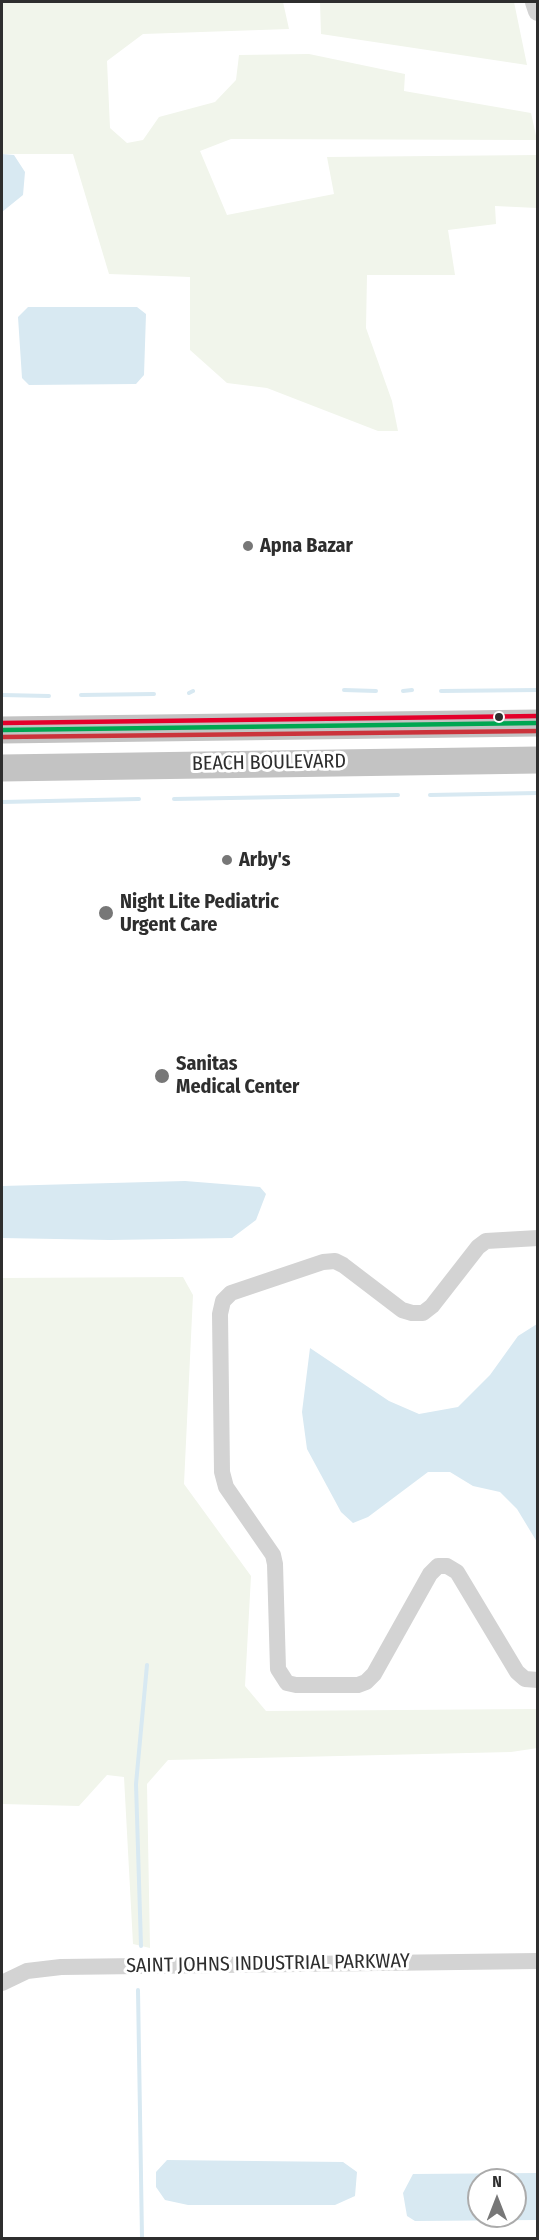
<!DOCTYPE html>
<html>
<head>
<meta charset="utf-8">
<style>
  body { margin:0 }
  #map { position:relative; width:539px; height:2240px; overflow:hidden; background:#fff; font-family:"Fira Sans Condensed",sans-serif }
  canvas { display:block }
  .frame { position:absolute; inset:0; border:3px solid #2e2e2e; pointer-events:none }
  .north { position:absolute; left:467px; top:2168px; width:60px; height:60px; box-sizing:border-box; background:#fff; border:2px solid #ababab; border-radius:50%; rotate:0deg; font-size:16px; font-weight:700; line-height:24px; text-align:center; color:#2e2e2e }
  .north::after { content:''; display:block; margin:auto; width:21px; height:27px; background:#777; clip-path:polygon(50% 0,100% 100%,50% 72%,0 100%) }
</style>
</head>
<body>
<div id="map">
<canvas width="539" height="2240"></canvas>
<div class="frame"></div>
<div class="north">N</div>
</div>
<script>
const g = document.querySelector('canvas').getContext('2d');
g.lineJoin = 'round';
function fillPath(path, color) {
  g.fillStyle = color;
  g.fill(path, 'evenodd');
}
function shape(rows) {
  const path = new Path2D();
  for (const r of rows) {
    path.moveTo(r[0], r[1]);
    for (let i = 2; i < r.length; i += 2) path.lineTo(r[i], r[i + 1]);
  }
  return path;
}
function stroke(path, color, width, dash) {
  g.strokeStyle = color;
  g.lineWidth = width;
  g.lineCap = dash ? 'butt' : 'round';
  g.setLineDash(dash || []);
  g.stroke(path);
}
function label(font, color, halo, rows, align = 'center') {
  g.font = font + ' "Fira Sans Condensed",sans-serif';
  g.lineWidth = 6;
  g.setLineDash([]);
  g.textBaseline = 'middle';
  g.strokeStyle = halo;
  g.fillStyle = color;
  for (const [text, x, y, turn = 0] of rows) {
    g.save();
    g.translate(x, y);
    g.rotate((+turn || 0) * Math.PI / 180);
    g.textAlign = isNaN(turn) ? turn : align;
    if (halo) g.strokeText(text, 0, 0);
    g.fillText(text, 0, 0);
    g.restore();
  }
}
const green = shape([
  [2,2,283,2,289,29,143,34,107,61,110,128,127,143,143,140,159,117,215,102,236,80,239,55,309,54,405,74,404,91,531,113,537,140,231,139,200,151,227,215,334,194,327,157,537,155,537,208,495,206,496,224,448,230,455,275,367,275,366,328,392,401,398,431,378,431,267,388,227,383,190,350,190,277,109,274,73,154,2,154],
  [320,2,514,2,527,65,321,34],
  [183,1277,193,1295,184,1484,251,1576,245,1686,266,1711,537,1709,538,1748,511,1752,168,1760,147,1784,150,1948,133,1944,124,1777,107,1775,79,1806,2,1804,2,1278]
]);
const water = shape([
  [2,154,14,155,25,172,23,195,2,212],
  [28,307,137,307,146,314,144,375,136,384,29,385,22,378,18,317],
  [185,1181,260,1187,266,1194,256,1220,232,1238,110,1240,2,1238,2,1186],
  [537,1324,537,1542,517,1509,500,1492,473,1486,450,1472,428,1472,368,1517,353,1523,341,1512,307,1449,302,1412,310,1348,389,1401,419,1414,458,1407,490,1375,518,1336],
  [167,2160,343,2162,357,2172,355,2196,335,2205,188,2205,165,2200,156,2187,156,2172],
  [537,2173,537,2220,415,2221,407,2216,403,2193,413,2174],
  [479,2180,515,2180,515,2216,479,2216]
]);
const stream = shape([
  [344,690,376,691],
  [403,691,412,690],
  [441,691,538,690],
  [189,693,193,691],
  [2,695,49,696],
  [81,695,154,694],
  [430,795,538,793],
  [174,799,398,795],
  [2,802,139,799],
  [141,1946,136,1784,147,1665],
  [138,1990,142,2238]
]);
const minor = shape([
  [538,1238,486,1241,478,1247,432,1306,423,1313,412,1313,402,1310,343,1265,335,1261,323,1262,231,1293,223,1301,220,1314,222,1472,226,1487,273,1555,275,1564,278,1669,287,1683,296,1685,358,1685,366,1682,374,1674,430,1574,438,1566,447,1566,457,1572,517,1672,525,1679,538,1680],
  [2,1983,27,1971,61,1967,538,1961]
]);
const tertiary = shape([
  [535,2,538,11]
]);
const trunk = shape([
  [2,730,538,723],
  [2,768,538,760]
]);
const bus1 = shape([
  [2,730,538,723]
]);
const bus2 = shape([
  [2,737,538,731]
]);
const bus3 = shape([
  [2,723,538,716]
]);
const markers = [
  [248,546,6,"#777"],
  [499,717,5,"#2e2e2e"],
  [227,860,6,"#777"],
  [106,913,8,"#777"],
  [162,1076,8,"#777"]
];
const poiNames = [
  ["Apna Bazar",260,546],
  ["Arby's",239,860],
  ["Night Lite Pediatric",120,902],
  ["Urgent Care",120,925],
  ["Sanitas",176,1064],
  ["Medical Center",176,1087]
];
const streetNames = [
  ["BEACH BOULEVARD",269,763,-1],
  ["SAINT JOHNS INDUSTRIAL PARKWAY",268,1964,-1]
];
fillPath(green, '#f1f5eb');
fillPath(water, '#d8e9f2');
stroke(stream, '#d8e9f2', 4);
stroke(minor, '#d3d3d3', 16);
stroke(tertiary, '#d3d3d3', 20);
stroke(trunk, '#c3c3c3', 27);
stroke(bus1, '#00a651', 4.5);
stroke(bus2, '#cb333b', 4.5);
stroke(bus3, '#e4002b', 4.5);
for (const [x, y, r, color] of markers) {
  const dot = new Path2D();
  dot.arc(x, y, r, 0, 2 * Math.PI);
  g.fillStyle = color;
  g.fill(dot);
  stroke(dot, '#fff', 2);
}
label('bold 20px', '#2e2e2e', '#fff', poiNames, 'left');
label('20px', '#2e2e2e', '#fff', streetNames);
</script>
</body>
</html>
